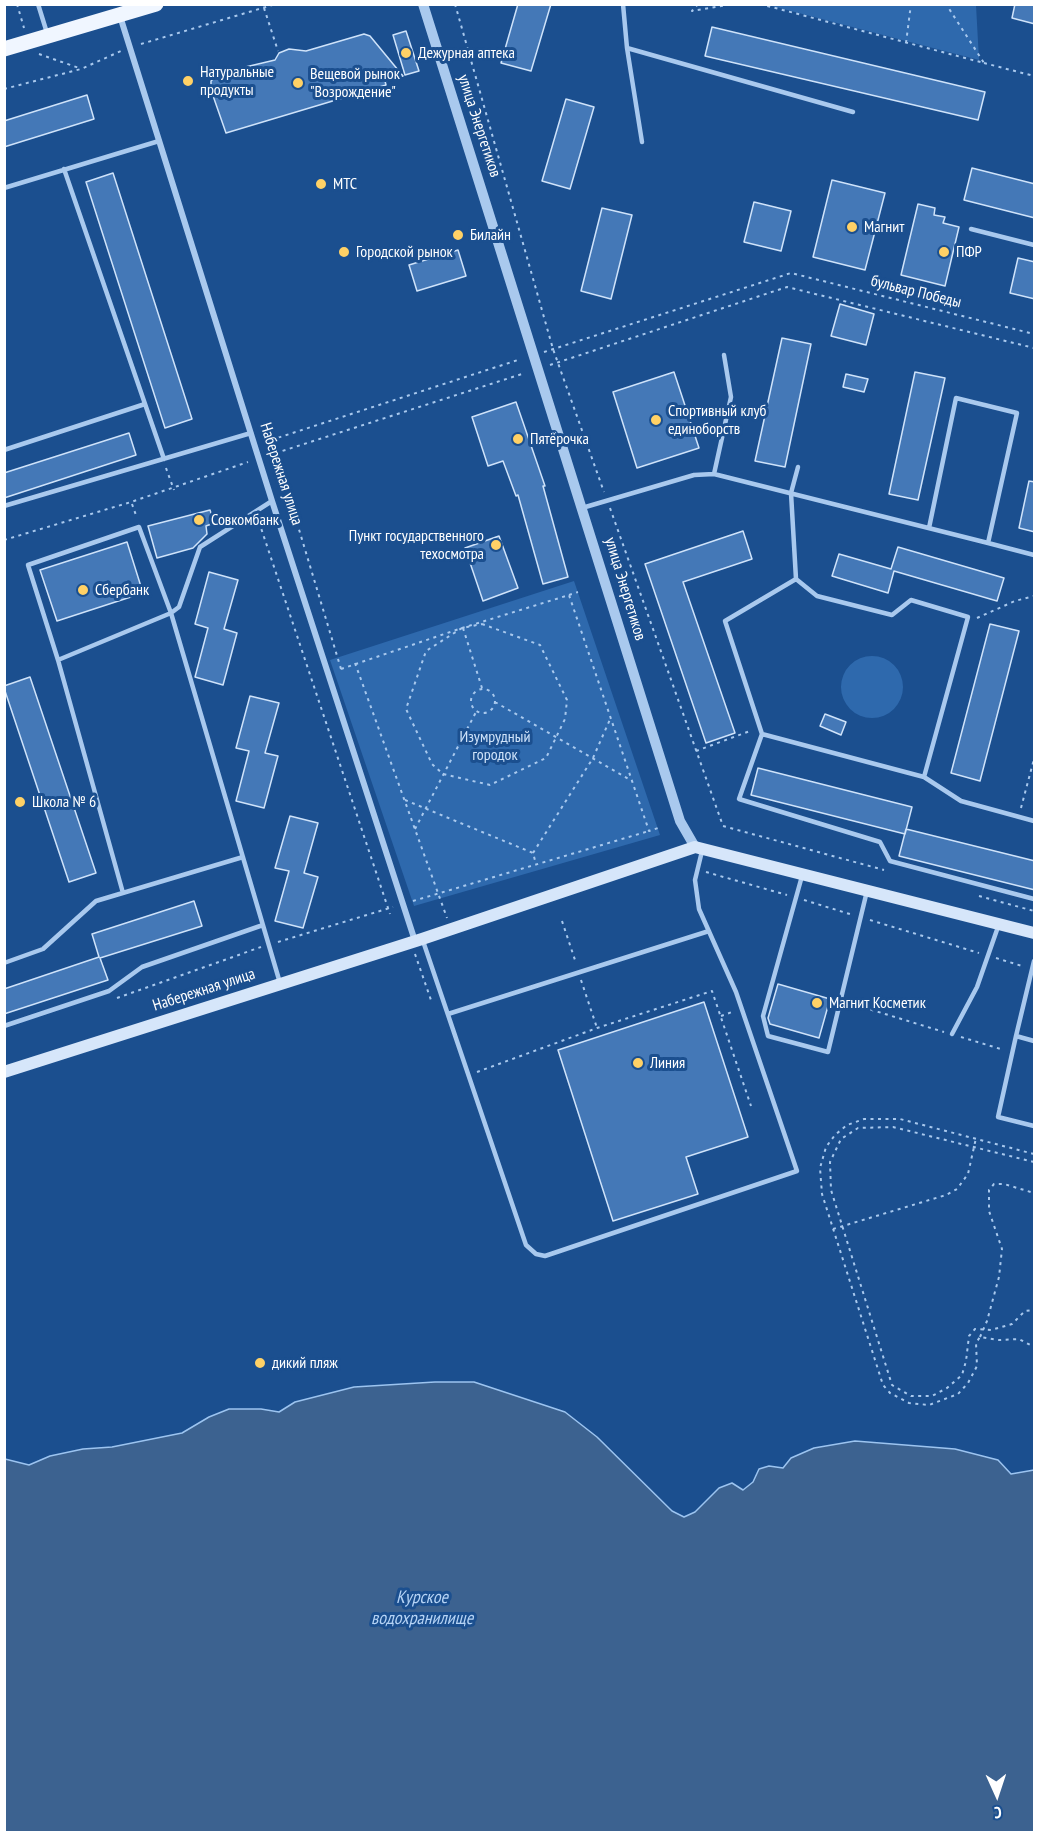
<!DOCTYPE html>
<html>
<head>
<meta charset="utf-8">
<style>
  body { margin:0 }
  #map { position:relative; width:1039px; height:1837px; overflow:hidden; background:#1b4f8f; font-family:"PT Sans Narrow",sans-serif }
  canvas { display:block }
  .frame { position:absolute; inset:0; border:6px solid #fff; pointer-events:none }
  .north { position:absolute; left:967px; top:1765px; width:60px; height:60px; -webkit-text-stroke:4px #1b4f8f; paint-order:stroke; rotate:177deg; font-size:16px; font-weight:700; line-height:24px; text-align:center; color:#fff }
  .north::after { content:''; display:block; margin:auto; width:21px; height:27px; background:#fff; clip-path:polygon(50% 0,100% 100%,50% 72%,0 100%) }
</style>
</head>
<body>
<div id="map">
<canvas width="1039" height="1837"></canvas>
<div class="frame"></div>
<div class="north">С</div>
</div>
<script>
const g = document.querySelector('canvas').getContext('2d');
g.lineJoin = 'round';
function fillPath(path, color) {
  g.fillStyle = color;
  g.fill(path, 'evenodd');
}
function shape(rows) {
  const path = new Path2D();
  for (const r of rows) {
    if (r.length === 3) {
      path.moveTo(r[0] + r[2], r[1]);
      path.arc(r[0], r[1], r[2], 0, 2 * Math.PI);
      continue;
    }
    path.moveTo(r[0], r[1]);
    for (let i = 2; i < r.length; i += 2) path.lineTo(r[i], r[i + 1]);
  }
  return path;
}
function stroke(path, color, width, dash) {
  g.strokeStyle = color;
  g.lineWidth = width;
  g.lineCap = dash ? 'butt' : 'round';
  g.setLineDash(dash || []);
  g.stroke(path);
}
function label(font, color, halo, rows, align = 'center') {
  g.font = font + ' "PT Sans Narrow",sans-serif';
  g.lineWidth = 6;
  g.setLineDash([]);
  g.textBaseline = 'middle';
  g.strokeStyle = halo;
  g.fillStyle = color;
  for (const [text, x, y, turn = 0] of rows) {
    g.save();
    g.translate(x, y);
    g.rotate((+turn || 0) * Math.PI / 180);
    g.textAlign = isNaN(turn) ? turn : align;
    if (halo) g.strokeText(text, 0, 0);
    g.fillText(text, 0, 0);
    g.restore();
  }
}
const green = shape([
  [768,5,976,5,979,60],
  [574,581,660,835,414,906,330,660],
  [872,687,31]
]);
const water = shape([
  [435,1382,474,1382,565,1412,597,1437,672,1511,684,1517,695,1512,719,1488,732,1483,743,1490,753,1482,759,1469,769,1466,783,1468,791,1458,814,1448,855,1441,955,1449,998,1460,1011,1474,1034,1470,1034,1832,5,1832,5,1459,29,1465,50,1456,83,1449,112,1447,182,1433,209,1417,229,1409,261,1409,279,1412,295,1402,354,1387,435,1382]
]);
const building = shape([
  [518,4,551,4,531,71,501,63,518,4],
  [1015,4,1035,4,1035,24,1012,18,1015,4],
  [712,27,985,92,978,120,705,56,712,27],
  [406,31,419,71,405,75,393,35,406,31],
  [364,34,370,36,403,76,385,81,386,85,226,133,211,90,211,81,220,73,275,60,279,53,289,49,306,51,364,34],
  [87,95,94,119,4,147,4,121,87,95],
  [566,99,594,107,570,189,542,181,566,99],
  [972,168,1035,184,1035,218,964,200,972,168],
  [113,173,192,419,165,428,86,182,113,173],
  [832,180,885,193,865,270,813,257,832,180],
  [754,202,791,211,781,251,744,242,754,202],
  [918,204,935,208,934,215,945,217,943,223,959,227,945,286,901,275,918,204],
  [602,208,632,215,611,299,581,291,602,208],
  [458,250,466,276,417,291,409,265,458,250],
  [1018,258,1035,262,1035,299,1010,293,1018,258],
  [840,304,874,314,866,345,831,336,840,304],
  [782,338,811,344,785,467,755,461,782,338],
  [674,372,699,448,637,468,613,392,674,372],
  [915,372,945,378,918,500,889,494,915,372],
  [846,374,868,379,864,392,843,387,846,374],
  [516,402,545,486,543,486,568,577,543,584,518,495,516,496,503,461,488,466,472,417,516,402],
  [129,433,136,455,4,498,4,473,129,433],
  [1029,481,1035,482,1035,532,1019,528,1029,481],
  [210,510,214,523,206,526,207,534,193,548,157,558,148,526,210,510],
  [743,531,752,559,683,582,735,733,706,743,645,564,743,531],
  [499,536,518,588,483,601,465,548,499,536],
  [127,542,143,593,57,621,40,570,127,542],
  [898,547,1004,578,997,601,894,571,888,593,832,576,839,554,891,569,898,547],
  [209,572,238,580,224,629,237,633,223,685,195,677,208,628,195,624,209,572],
  [990,624,1019,631,980,781,951,773,990,624],
  [30,677,96,873,69,882,4,688,4,686,30,677],
  [250,696,279,703,265,753,278,756,264,808,236,801,249,751,236,748,250,696],
  [825,714,846,722,841,735,820,726,825,714],
  [758,768,912,807,905,834,751,795,758,768],
  [290,816,318,823,304,873,318,877,303,928,275,921,289,871,275,868,290,816],
  [906,829,1035,861,1035,890,899,856,906,829],
  [194,901,202,926,100,958,108,980,4,1014,4,989,99,957,92,934,194,901],
  [778,984,830,999,819,1038,770,1024,768,1018,778,984],
  [704,1002,748,1137,686,1157,698,1194,613,1221,558,1050,704,1002]
]);
const path = shape([
  [17,4,24,28],
  [455,4,553,349,604,492],
  [698,4,692,11,734,4],
  [760,4,984,63,946,4],
  [264,8,278,51],
  [906,43,911,4],
  [141,44,276,4],
  [39,54,79,68],
  [984,63,1034,76],
  [4,89,81,69,121,51],
  [544,352,791,273,1034,334],
  [550,365,787,287,1034,348],
  [268,455,276,453,271,440,521,359],
  [166,468,174,490],
  [132,504,137,518],
  [610,508,723,826,884,870],
  [259,522,390,914],
  [4,540,131,502,248,462],
  [569,595,578,592],
  [977,618,1015,601,1034,596],
  [482,624,540,645,567,700,565,719,546,758,490,785,443,774,432,764,406,709,426,651,462,628,482,624],
  [463,628,482,688],
  [355,663,447,918],
  [341,669,276,453,525,373],
  [341,669,462,628,569,595,649,831,658,828],
  [483,701,12],
  [495,702,632,781],
  [696,751,750,731],
  [405,800,533,853,536,864],
  [1021,808,1034,759],
  [415,829,476,712],
  [533,853,593,758,611,717],
  [706,872,787,895],
  [979,896,1034,911],
  [804,900,853,915],
  [413,901,649,831],
  [870,920,979,953],
  [562,921,576,963],
  [278,942,393,907],
  [415,954,432,1003],
  [996,958,1022,966],
  [581,980,597,1028],
  [117,998,261,947],
  [849,1003,944,1032],
  [721,1016,732,1012],
  [961,1037,1004,1050],
  [477,1072,597,1028,712,991,751,1106],
  [1034,1154,900,1119,864,1119,847,1125,835,1135,826,1147,820,1168,822,1194,883,1385,890,1393,909,1403,929,1405,958,1394,968,1383,977,1366,976,1343,980,1337,999,1340,1019,1339,1034,1347],
  [1034,1162,893,1127,858,1128,841,1139,830,1162,831,1190,892,1385,911,1396,932,1396,947,1388,962,1375,966,1361,969,1336,975,1329,991,1330,1012,1324,1025,1311,1034,1310],
  [833,1229,946,1195,957,1189,968,1174,976,1138],
  [980,1337,987,1321,999,1277,1002,1249,989,1211,989,1190,994,1184,1004,1184,1034,1193]
]);
const service = shape([
  [38,4,47,33],
  [623,4,627,48,853,112],
  [627,48,642,142],
  [64,169,164,459],
  [4,188,159,141],
  [971,229,1034,245],
  [4,450,145,404],
  [798,467,791,493,796,579,725,621,762,734,924,777,961,801,1034,821],
  [714,474,731,397,724,355],
  [272,501,200,547,179,607,171,613,280,983],
  [4,506,251,433],
  [582,508,694,475,714,474,988,543,1017,413,956,398,929,528],
  [139,527,171,613,58,660,28,565,139,527],
  [988,543,1034,555],
  [796,579,817,596,892,615,911,600,968,617,924,777],
  [58,660,123,893],
  [762,734,739,799,880,842,890,861,1034,899],
  [802,876,763,1016,768,1036,828,1052,867,891],
  [423,941,526,1245,536,1254,545,1256,797,1171,736,992,699,909,695,880,702,851],
  [1034,961,1016,1036,1034,1041],
  [4,963,43,949,96,901,243,857],
  [448,1014,709,931],
  [4,1026,109,991,142,967,263,925],
  [952,1034,977,987,999,924],
  [1016,1036,998,1117,1034,1126]
]);
const minor = shape([
  [120,16,272,501,415,941]
]);
const tertiary = shape([
  [423,4,680,821,695,847]
]);
const secondary = shape([
  [4,1072,422,939,695,847,1034,933]
]);
const primary = shape([
  [4,49,156,4]
]);
const markers = [
  [406,53,6,"#ffd166"],
  [188,81,6,"#ffd166"],
  [298,83,6,"#ffd166"],
  [321,184,6,"#ffd166"],
  [852,227,6,"#ffd166"],
  [458,235,6,"#ffd166"],
  [344,252,6,"#ffd166"],
  [944,252,6,"#ffd166"],
  [656,420,6,"#ffd166"],
  [518,439,6,"#ffd166"],
  [199,520,6,"#ffd166"],
  [496,545,6,"#ffd166"],
  [83,590,6,"#ffd166"],
  [20,802,6,"#ffd166"],
  [817,1003,6,"#ffd166"],
  [638,1063,6,"#ffd166"],
  [260,1363,6,"#ffd166"]
];
const poiNames = [
  ["Дежурная аптека",418,53],
  ["Натуральные",200,72],
  ["продукты",200,90],
  ["Вещевой рынок",310,74],
  ["\"Возрождение\"",310,92],
  ["МТС",333,184],
  ["Магнит",864,227],
  ["Билайн",470,235],
  ["Городской рынок",356,252],
  ["ПФР",956,252],
  ["Спортивный клуб",668,411],
  ["единоборств",668,429],
  ["Пятёрочка",530,439],
  ["Совкомбанк",211,520],
  ["Пункт государственного",484,536,"right"],
  ["техосмотра",484,554,"right"],
  ["Сбербанк",95,590],
  ["Школа № 6",32,802],
  ["Магнит Косметик",829,1003],
  ["Линия",650,1063],
  ["дикий пляж",272,1363]
];
const streetNames = [
  ["улица Энергетиков",479,126,72],
  ["бульвар Победы",916,292,14],
  ["Набережная улица",281,474,72],
  ["улица Энергетиков",625,589,73],
  ["Набережная улица",204,990,-18]
];
const parkNames = [
  ["Изумрудный",495,737],
  ["городок",495,755]
];
const waterNames = [
  ["Курское",422,1598],
  ["водохранилище",422,1619]
];
fillPath(green, '#2e69ad');
fillPath(water, '#3c6290');
stroke(water, '#9cc4f0', 1.5);
fillPath(building, '#4478b7');
stroke(building, '#cfe3fa', 1.5);
stroke(path, '#a9c9ee', 2, [3, 4.5]);
stroke(service, '#a9c9ee', 4.5);
stroke(minor, '#a9c9ee', 6);
stroke(tertiary, '#a9c9ee', 10);
stroke(secondary, '#d6e6fa', 12);
stroke(primary, '#f0f6ff', 15);
for (const [x, y, r, color] of markers) {
  const dot = new Path2D();
  dot.arc(x, y, r, 0, 2 * Math.PI);
  g.fillStyle = color;
  g.fill(dot);
  stroke(dot, '#1b4f8f', 2);
}
label('16px', '#fff', '#1b4f8f', poiNames, 'left');
label('16px', '#fff', '#1b4f8f', streetNames);
label('16px', '#cfe3fa', '#1b4f8f', parkNames);
label('italic 18px', '#b5d3f5', '#1b4f8f', waterNames);
</script>
</body>
</html>
